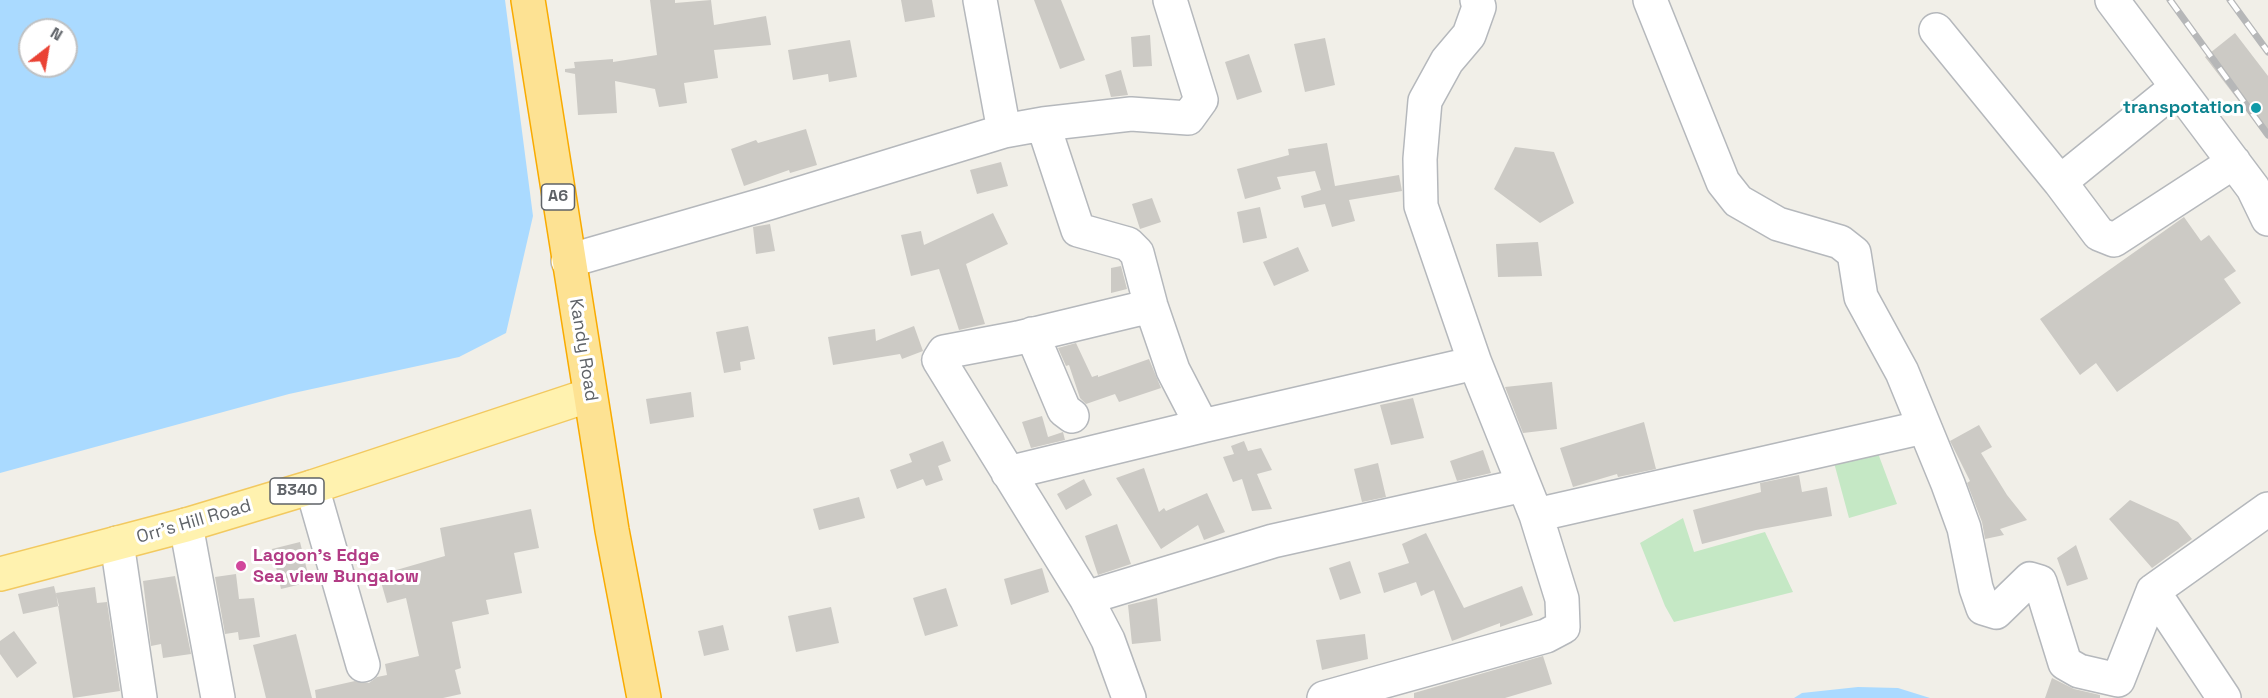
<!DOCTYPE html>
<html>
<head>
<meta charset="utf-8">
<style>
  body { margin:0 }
  #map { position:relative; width:2268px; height:698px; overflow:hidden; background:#f1efe8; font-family:"Space Grotesk",sans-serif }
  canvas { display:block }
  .north { position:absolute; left:18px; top:18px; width:60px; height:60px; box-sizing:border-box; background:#fff; border:2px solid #bfc1c3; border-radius:50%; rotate:31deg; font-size:16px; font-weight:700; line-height:24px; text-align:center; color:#5f6368 }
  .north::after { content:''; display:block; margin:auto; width:21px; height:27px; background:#ea4335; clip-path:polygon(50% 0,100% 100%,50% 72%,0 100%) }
</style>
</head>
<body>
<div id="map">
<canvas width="2268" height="698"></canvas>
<div class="north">N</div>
</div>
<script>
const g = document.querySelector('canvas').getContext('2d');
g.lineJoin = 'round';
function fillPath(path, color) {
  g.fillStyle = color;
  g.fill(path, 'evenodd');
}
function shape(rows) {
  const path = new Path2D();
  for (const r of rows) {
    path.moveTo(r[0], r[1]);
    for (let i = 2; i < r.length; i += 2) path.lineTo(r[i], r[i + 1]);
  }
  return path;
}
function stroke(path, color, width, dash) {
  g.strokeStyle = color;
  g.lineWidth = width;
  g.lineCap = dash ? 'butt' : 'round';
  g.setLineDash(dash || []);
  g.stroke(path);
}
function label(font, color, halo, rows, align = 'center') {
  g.font = font + ' "Space Grotesk",sans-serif';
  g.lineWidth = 6;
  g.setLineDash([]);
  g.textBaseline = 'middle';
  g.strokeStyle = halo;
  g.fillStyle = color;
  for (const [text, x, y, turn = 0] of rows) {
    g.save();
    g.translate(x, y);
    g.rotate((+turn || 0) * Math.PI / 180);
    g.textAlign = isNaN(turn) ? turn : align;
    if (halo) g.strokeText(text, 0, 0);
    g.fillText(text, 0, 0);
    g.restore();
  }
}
const green = shape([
  [1876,448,1897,504,1849,518,1833,459],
  [1683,518,1694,552,1765,532,1793,592,1674,622,1665,606,1640,543]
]);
const water = shape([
  [0,0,505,0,533,216,506,333,459,357,289,394,0,473],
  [30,30,66,30,66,66,30,66],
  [1858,687,1898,688,1930,698,1794,698,1802,693]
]);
const building = shape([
  [650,0,675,0,675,3,711,0,714,25,766,16,771,45,714,50,718,78,684,83,687,103,659,107,655,89,615,81,617,113,578,115,575,74,565,72,565,69,575,68,574,62,613,59,613,62,657,55],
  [901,0,932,0,935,17,905,22],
  [1034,0,1061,0,1085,60,1060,69],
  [2235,33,2268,76,2268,139,2205,57],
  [1150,35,1152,66,1133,67,1131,37],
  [1325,38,1335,85,1305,92,1294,44],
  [850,40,857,77,829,82,828,74,793,80,788,50],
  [1249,54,1262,92,1237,100,1225,62],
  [1121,70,1128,95,1111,97,1105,75],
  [806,129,817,165,790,173,789,170,744,186,731,149,756,140,758,143],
  [1327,143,1335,186,1399,175,1402,191,1349,200,1355,221,1332,227,1325,204,1304,208,1301,196,1321,190,1315,171,1277,177,1281,189,1245,199,1237,169,1289,155,1288,149],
  [1515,147,1554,152,1574,203,1540,223,1494,189],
  [1001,162,1008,186,977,194,970,170],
  [1152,198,1161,222,1140,229,1132,204],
  [1260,207,1267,238,1243,243,1237,212],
  [993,213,1008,244,966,264,985,324,959,330,939,269,911,276,901,235,921,231,924,245],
  [2184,217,2201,241,2209,235,2236,271,2224,279,2241,303,2117,392,2096,363,2080,375,2040,319],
  [770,224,775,251,756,254,753,227],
  [1538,242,1542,276,1498,277,1496,244],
  [1298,247,1309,271,1274,286,1263,262],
  [1121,266,1127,289,1111,293,1111,268],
  [748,326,755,359,740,362,741,370,724,373,716,332],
  [914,326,923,351,902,359,900,354,833,365,828,337,875,329,876,341],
  [1076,343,1092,377,1098,375,1098,377,1149,359,1161,388,1119,402,1115,394,1086,404,1080,398,1069,365,1066,366,1058,348],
  [1552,382,1557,429,1523,433,1505,387],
  [691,392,694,417,650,424,646,399],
  [1413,398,1424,438,1391,445,1380,405],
  [1042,416,1048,437,1063,432,1065,440,1031,448,1022,422],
  [1644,422,1656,469,1618,477,1617,474,1573,487,1560,448],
  [1979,425,1992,447,1981,453,2007,495,2027,520,2000,529,2004,535,1985,539,1982,522,1967,483,1970,481,1950,441],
  [943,441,951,461,938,466,943,480,926,486,923,479,897,489,890,470,912,462,909,454],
  [1244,441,1248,451,1261,448,1272,470,1257,474,1272,509,1252,511,1242,479,1233,482,1223,457,1234,454,1231,446],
  [1483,450,1491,473,1457,481,1450,461],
  [1378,463,1386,497,1362,502,1354,469],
  [1144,468,1159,512,1164,508,1166,511,1207,493,1225,532,1204,540,1198,525,1161,549,1116,478],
  [1799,475,1802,492,1827,487,1832,516,1756,530,1702,544,1693,510,1761,492,1760,483],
  [1084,479,1092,495,1066,510,1057,494],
  [859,497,865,518,819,530,813,509],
  [2130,500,2178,522,2192,539,2152,568,2109,519],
  [531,509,539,548,514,553,522,593,486,600,489,614,452,622,461,668,455,670,461,694,443,698,316,698,315,690,355,681,369,683,377,677,387,675,385,664,419,656,406,598,387,603,379,575,445,556,440,528],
  [1117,524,1131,564,1098,575,1085,536],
  [1426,533,1464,608,1522,586,1533,615,1500,627,1500,623,1452,641,1434,590,1421,596,1416,582,1384,593,1378,573,1409,563,1402,544],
  [300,542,310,582,281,589,272,549],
  [2076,545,2088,579,2067,586,2057,558],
  [1350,561,1361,593,1340,600,1329,568],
  [1042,568,1049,592,1011,605,1004,579],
  [236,574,239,599,254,598,260,637,239,640,238,632,225,634,215,577],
  [175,576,191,654,163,658,161,644,151,646,143,581],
  [54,586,59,606,23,614,18,594],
  [95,587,97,603,107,602,120,691,73,698,56,593],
  [946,588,958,626,925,636,913,598],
  [1157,598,1161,641,1132,644,1128,605],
  [831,607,839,643,796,652,788,616],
  [723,625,729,650,704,656,698,631],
  [14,631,37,663,17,678,0,654,0,641],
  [296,634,312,698,266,698,253,645],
  [1365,634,1368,659,1322,670,1316,640],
  [1543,656,1552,684,1505,698,1414,698,1414,693],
  [2052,678,2074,689,2100,695,2100,698,2045,698]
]);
const minor = shape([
  [980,0,1004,131],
  [1477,0,1479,7,1469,35,1447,61,1425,101,1420,159,1421,206,1475,363,1536,515],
  [1650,0,1723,182,1738,201,1778,224,1840,242,1854,253,1861,297,1902,372,1948,484,1964,528,1976,588,1983,608,1996,612,2030,579,2040,582,2065,663,2079,671,2118,680,2153,591],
  [2112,0,2253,188,2268,219],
  [1936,30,2060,182,2099,234,2114,240,2234,162],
  [1043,124,1078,230,1128,244,1137,253,1151,306,1173,370,1202,426,1475,363],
  [2060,182,2177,87],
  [568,261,769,203,1004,131,1043,124,1131,114,1188,118,1201,100,1170,0],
  [1032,334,1064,410,1072,416],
  [1008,473,1202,426],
  [312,487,363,665],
  [186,525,218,698],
  [117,543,140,698],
  [1086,598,1273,541,1524,485],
  [1129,698,1108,640,1086,598,939,360,944,352,1018,338,1151,306],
  [1324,698,1546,636,1563,627,1562,599,1536,515,1924,427],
  [2224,698,2153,591,2268,509]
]);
const major = shape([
  [0,574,186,525,312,487,590,395]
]);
const highway = shape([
  [528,0,612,530,644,698]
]);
const rail = shape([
  [2170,0,2268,135],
  [2230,0,2268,52]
]);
const markers = [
  [2256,108,6,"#0f9aa8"],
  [241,566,6,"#d1479c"]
];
const shields = [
  [558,197,33],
  [297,491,54]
];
const shieldNames = [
  ["A6",558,197],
  ["B340",297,491]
];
const cultureNames = [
  ["transpotation",2244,108]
];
const streetNames = [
  ["Kandy Road",583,350,81],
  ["Orr’s Hill Road",194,522,-16]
];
const hotelNames = [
  ["Lagoon's Edge",253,556],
  ["Sea view Bungalow",253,577]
];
fillPath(green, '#c5e8c5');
fillPath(water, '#aadaff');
fillPath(building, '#cccac5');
stroke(minor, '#b5b8bc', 36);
stroke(major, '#f2c960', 36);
stroke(highway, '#f9ab00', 36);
stroke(minor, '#fff', 33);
stroke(major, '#fff2af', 33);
stroke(highway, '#fde293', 33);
stroke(rail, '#b6b7b8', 7);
stroke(rail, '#fff', 4.5, [14]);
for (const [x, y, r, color] of markers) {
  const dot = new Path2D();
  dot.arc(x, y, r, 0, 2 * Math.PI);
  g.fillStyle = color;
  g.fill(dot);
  stroke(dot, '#fff', 2);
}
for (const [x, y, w] of shields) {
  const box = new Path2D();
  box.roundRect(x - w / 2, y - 13, w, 26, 4.5);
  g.fillStyle = '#fff';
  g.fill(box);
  stroke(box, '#5f6368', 1.5);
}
label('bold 16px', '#5f6368', null, shieldNames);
label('bold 18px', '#0d838f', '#fff', cultureNames, 'right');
label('18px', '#5f6368', '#fff', streetNames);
label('bold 18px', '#b23c85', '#fff', hotelNames, 'left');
</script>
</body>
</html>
